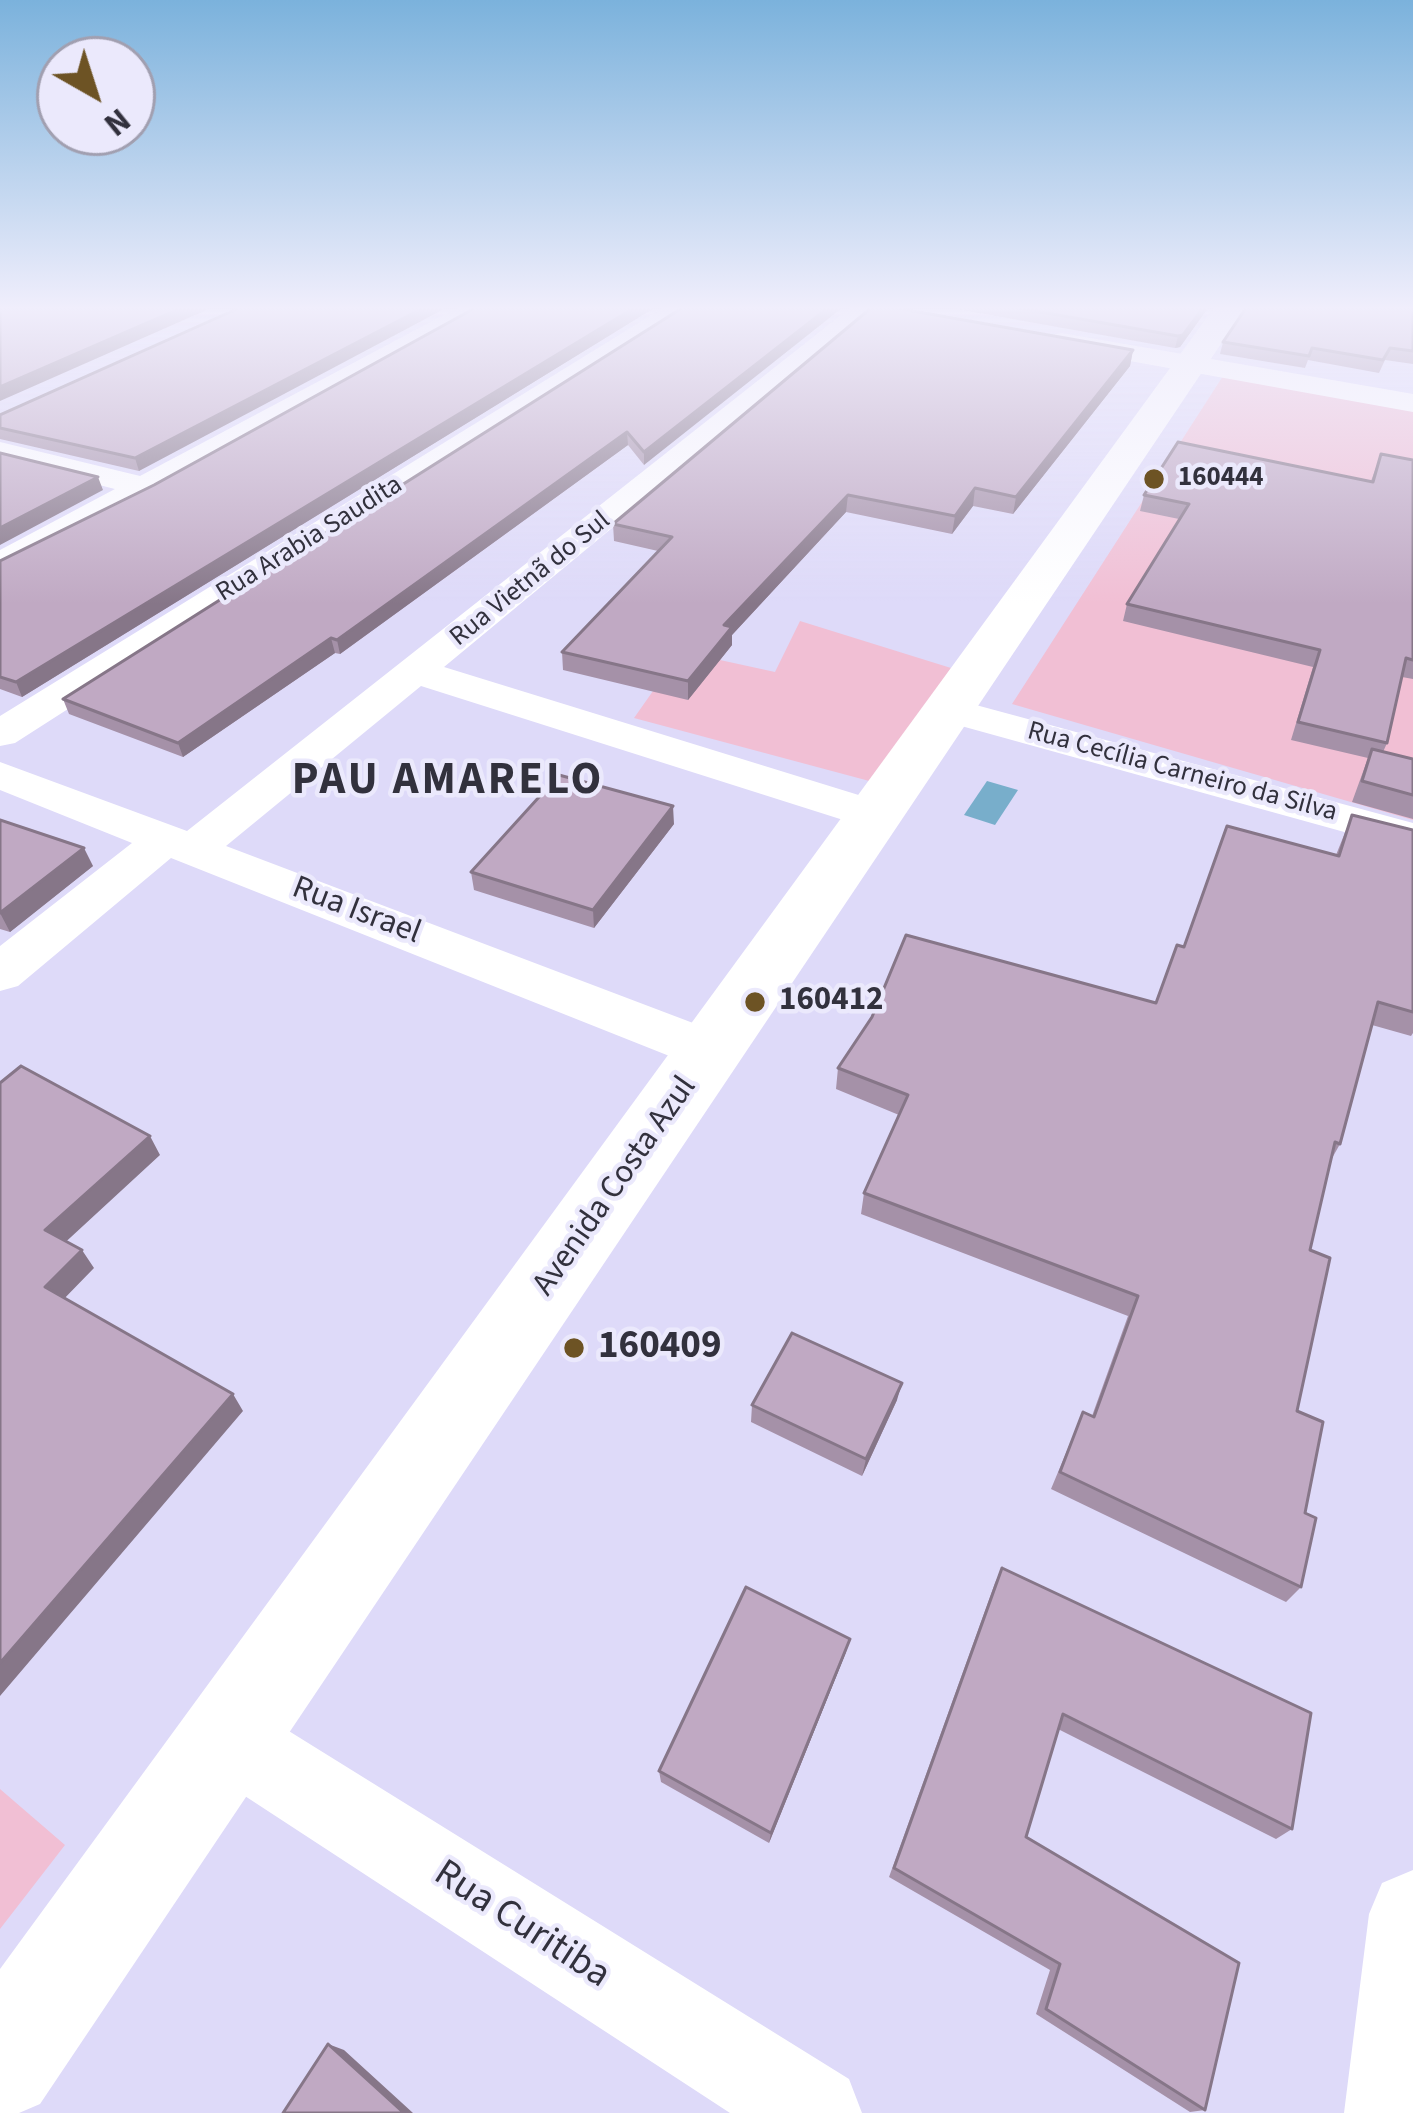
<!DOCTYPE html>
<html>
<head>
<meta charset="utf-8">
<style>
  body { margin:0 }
  #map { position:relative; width:1413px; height:2113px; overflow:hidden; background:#dedaf9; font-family:"Source Sans 3",sans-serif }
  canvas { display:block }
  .north { position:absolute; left:36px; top:36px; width:120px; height:120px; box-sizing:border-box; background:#ebe9fc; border:3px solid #a19fb0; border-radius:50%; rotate:141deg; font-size:33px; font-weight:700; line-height:48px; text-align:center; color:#32313d }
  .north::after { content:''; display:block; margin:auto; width:42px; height:54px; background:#6d5324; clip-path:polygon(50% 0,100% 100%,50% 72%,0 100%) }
</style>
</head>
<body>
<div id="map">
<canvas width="1413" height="2113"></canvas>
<div class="north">N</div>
</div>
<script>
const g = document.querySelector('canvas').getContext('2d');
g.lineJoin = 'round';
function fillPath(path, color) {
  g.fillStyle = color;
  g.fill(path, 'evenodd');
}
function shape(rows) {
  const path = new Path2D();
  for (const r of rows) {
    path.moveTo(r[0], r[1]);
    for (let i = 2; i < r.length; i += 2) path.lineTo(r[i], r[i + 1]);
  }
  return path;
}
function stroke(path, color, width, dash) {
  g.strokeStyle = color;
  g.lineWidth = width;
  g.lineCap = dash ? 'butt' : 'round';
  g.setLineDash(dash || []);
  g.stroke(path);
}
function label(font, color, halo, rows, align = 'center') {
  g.font = font + ' "Source Sans 3",sans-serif';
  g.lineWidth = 9;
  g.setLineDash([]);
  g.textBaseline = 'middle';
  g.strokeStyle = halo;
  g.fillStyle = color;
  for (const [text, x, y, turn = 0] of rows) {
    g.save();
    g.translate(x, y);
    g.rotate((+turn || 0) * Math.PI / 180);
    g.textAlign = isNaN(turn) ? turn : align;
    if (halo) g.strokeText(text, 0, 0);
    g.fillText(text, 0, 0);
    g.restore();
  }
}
const green = shape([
  [1223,376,1413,411,1413,820,1012,704],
  [800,621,951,668,873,782,634,718,653,691,720,660,775,672],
  [0,1789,65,1845,0,1929]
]);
const water = shape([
  [987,781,1018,790,995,825,964,815]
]);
const minor = shape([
  [457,308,489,308,156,494,0,574,0,550,115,489,0,460,0,442,140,476,457,308],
  [663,308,693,308,15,743,0,746,0,716,663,308],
  [850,308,878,308,444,667,891,805,897,815,891,825,875,829,859,825,421,686,226,846,730,1037,738,1051,730,1065,711,1071,692,1065,171,858,18,986,0,991,0,946,132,843,0,790,0,762,187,831,850,308],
  [1061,333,1413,394,1413,412,1052,347,1048,341,1052,335,1061,333],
  [950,698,1413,823,1413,851,936,719,930,710,936,701,950,698],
  [227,1698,255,1710,849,2079,862,2113,730,2113,199,1766,187,1738,199,1710,227,1698],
  [1413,1870,1413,2113,1344,2113,1369,1914,1382,1883,1413,1870]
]);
const tertiary = shape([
  [1214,308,1245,308,40,2104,19,2113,0,2113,0,1969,1214,308]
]);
const wall = shape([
  [239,308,139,471,0,439,0,415],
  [475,308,654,308,22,697,0,689,0,561,154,485],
  [682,308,644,465,628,445,340,654,335,653,183,757,69,714,63,699],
  [951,308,1208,308,1180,347,1175,348],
  [1413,308,1413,364,1385,360,1379,373,1308,360,1305,368,1220,354,1223,342],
  [1133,350,1130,366,1013,514,973,506,952,534,846,512,732,635,732,645,688,700,563,670,562,652,658,551,614,541,613,524],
  [1381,454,1413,460,1413,679,1402,677,1387,743,1383,752,1413,759,1413,819,1352,802,1368,758,1291,740,1313,667,1123,621,1127,604,1179,519,1140,511,1144,495,1371,481],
  [1352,815,1413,830,1413,1033,1411,1036,1372,1025,1340,1144,1331,1160,1310,1250,1297,1411,1305,1513,1301,1587,1286,1602,1051,1489,1083,1412,1092,1416,1128,1316,861,1214,864,1193,899,1115,836,1089,838,1068,1156,1003,1183,947,1336,855],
  [0,820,93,866,10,932,0,929],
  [674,824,594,928,474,890,471,872],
  [897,1400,862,1476,751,1422,752,1405],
  [1002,1568,1292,1829,1276,1839,1058,1729,1026,1837,1205,2110,1190,2112,1036,2014,1050,1970,889,1877,995,1583],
  [846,1652,769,1843,661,1782,659,1771]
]);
const shadedWall = shape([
  [181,308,211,308,0,401,0,387],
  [423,308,446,308,139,471,135,458],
  [634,308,654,308,22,697,16,682],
  [828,308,842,308,644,465,644,452],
  [1203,308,1208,308,1180,347,1175,348,1178,336],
  [1133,350,1130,366,1013,514,1016,497],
  [627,432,628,445,340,654,337,640],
  [98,477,103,490,0,545,0,528],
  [975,488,973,506,952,534,955,516],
  [848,495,846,512,732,635,732,645,688,700,688,681,724,625],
  [331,638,335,653,183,757,178,743],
  [673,806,674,824,594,928,593,910],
  [84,848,93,866,10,932,0,913],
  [150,1136,160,1155,58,1249,45,1230],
  [82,1250,94,1268,58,1305,45,1287],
  [902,1383,897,1400,862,1476,866,1459],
  [233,1394,243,1411,0,1696,0,1663],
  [850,1639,846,1652,769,1843,771,1833],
  [328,2044,344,2050,413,2113,404,2113]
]);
const building = shape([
  [2,308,181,308,0,387,0,309,2,308],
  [239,308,423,308,135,458,0,428,0,415,239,308],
  [475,308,634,308,16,682,0,677,0,561,154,485,475,308],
  [682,308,828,308,644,452,627,432,337,640,331,638,178,743,63,699,682,308],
  [871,308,896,308,1133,350,1016,497,975,488,955,516,848,495,724,625,732,627,688,681,562,652,672,537,613,524,871,308],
  [1018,308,1203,308,1183,335,1178,336,1018,308],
  [1246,308,1413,308,1413,351,1390,348,1383,360,1312,348,1309,356,1223,342,1246,308],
  [1178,442,1373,482,1381,454,1413,460,1413,660,1406,658,1387,743,1298,722,1320,650,1127,604,1189,504,1144,495,1178,442],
  [0,453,98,477,0,528,0,453],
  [1372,749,1413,759,1413,795,1362,781,1372,749],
  [559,775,673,806,593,910,471,872,559,775],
  [1352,815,1413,830,1413,1012,1378,1002,1340,1144,1335,1142,1310,1250,1330,1258,1297,1411,1323,1422,1305,1513,1316,1518,1301,1587,1060,1472,1083,1412,1094,1417,1138,1296,864,1193,908,1095,838,1068,872,1017,906,935,1156,1003,1177,945,1184,947,1227,826,1339,856,1352,815],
  [0,820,84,848,0,913,0,820],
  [21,1066,150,1136,45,1230,82,1250,45,1287,233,1394,0,1663,0,1083,21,1066],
  [792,1333,902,1383,866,1459,752,1405,792,1333],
  [1002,1568,1311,1713,1292,1829,1063,1714,1026,1837,1239,1963,1205,2110,1046,2009,1060,1964,894,1868,1002,1568],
  [746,1587,850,1639,771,1833,659,1771,746,1587],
  [328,2044,404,2113,283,2113,328,2044]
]);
const markers = [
  [1154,479,12,"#6d5324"],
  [755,1002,12,"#6d5324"],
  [574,1348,12,"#6d5324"]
];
const farPoinames = [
  ["160444",1178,479]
];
const farStreetnames = [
  ["Rua Arabia Saudita",310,540,-32],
  ["Rua Vietnã do Sul",531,580,-39],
  ["Rua Cecília Carneiro da Silva",1182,773,15]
];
const streetNames = [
  ["Rua Israel",356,912,21],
  ["Avenida Costa Azul",616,1187,-55]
];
const poiNames = [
  ["160412",779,1002]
];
const nearPoinames = [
  ["160409",598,1348]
];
const nearStreetnames = [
  ["Rua Curitiba",521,1926,33]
];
const districtNames = [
  ["PAU AMARELO",448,783]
];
fillPath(green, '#f1bfd4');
fillPath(water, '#78aecb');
fillPath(minor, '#fff');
fillPath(tertiary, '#fff');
fillPath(wall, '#a591a8');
fillPath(shadedWall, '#867688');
fillPath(building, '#c0a9c3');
stroke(building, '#867688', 3);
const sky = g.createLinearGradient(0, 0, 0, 604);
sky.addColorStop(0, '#7bb2dc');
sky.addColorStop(0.51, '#f0eefc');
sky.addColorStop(1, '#f0eefc00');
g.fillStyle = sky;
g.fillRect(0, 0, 1413, 604);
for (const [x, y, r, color] of markers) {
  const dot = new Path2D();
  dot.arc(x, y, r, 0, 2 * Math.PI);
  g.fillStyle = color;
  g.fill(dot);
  stroke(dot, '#ebe9fc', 4.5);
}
label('bold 27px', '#32313d', '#ebe9fc', farPoinames, 'left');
label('27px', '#32313d', '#ebe9fc', farStreetnames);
label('33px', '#32313d', '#ebe9fc', streetNames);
label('bold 33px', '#32313d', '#ebe9fc', poiNames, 'left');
label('bold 39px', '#32313d', '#ebe9fc', nearPoinames, 'left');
label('39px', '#32313d', '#ebe9fc', nearStreetnames);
g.letterSpacing = '3px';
label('bold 45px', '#32313d', '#ebe9fc', districtNames);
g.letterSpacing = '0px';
</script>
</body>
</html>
